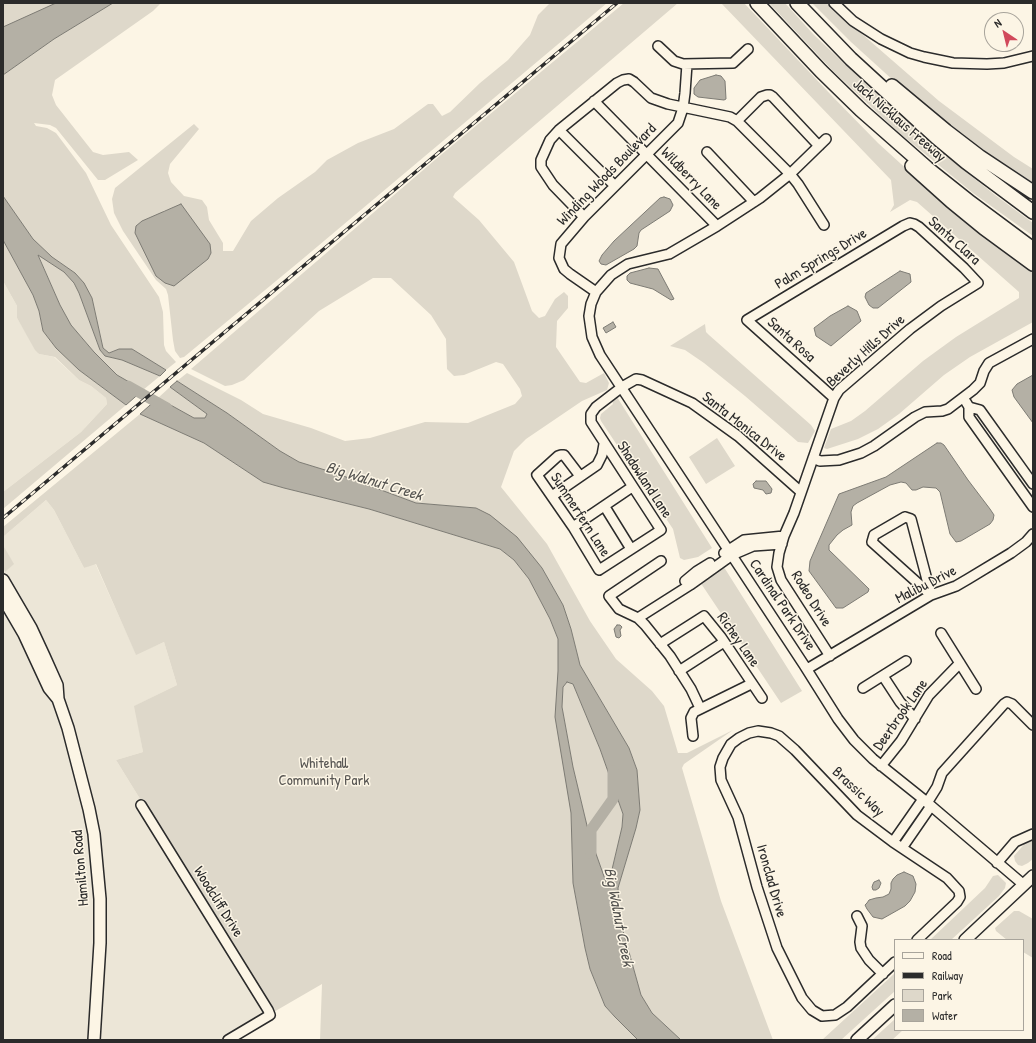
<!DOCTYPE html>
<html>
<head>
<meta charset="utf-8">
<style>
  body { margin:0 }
  #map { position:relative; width:1036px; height:1043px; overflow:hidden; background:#fcf5e5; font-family:"Patrick Hand",sans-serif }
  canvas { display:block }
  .frame { position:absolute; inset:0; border:4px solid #2b2b2b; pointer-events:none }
  .legend { position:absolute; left:894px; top:939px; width:130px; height:92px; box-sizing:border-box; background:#fcf5e5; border:1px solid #a8a49b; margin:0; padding:5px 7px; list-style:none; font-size:12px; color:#2b2b2b }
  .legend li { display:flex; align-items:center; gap:8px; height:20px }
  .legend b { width:20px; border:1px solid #a8a49b }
  .north { position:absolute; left:984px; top:12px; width:40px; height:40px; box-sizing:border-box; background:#fcf5e5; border:1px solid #a8a49b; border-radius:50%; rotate:325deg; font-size:11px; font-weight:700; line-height:16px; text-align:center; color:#2b2b2b }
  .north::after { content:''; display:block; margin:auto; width:14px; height:18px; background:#d1495b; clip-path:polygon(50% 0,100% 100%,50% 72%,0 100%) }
</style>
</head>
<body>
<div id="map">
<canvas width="1036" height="1043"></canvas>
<div class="frame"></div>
<ul class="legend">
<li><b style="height:5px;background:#fcf5e5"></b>Road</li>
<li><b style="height:5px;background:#2b2b2b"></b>Railway</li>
<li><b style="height:11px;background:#ded8ca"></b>Park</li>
<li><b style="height:11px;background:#b4b0a5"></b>Water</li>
</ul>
<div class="north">N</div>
</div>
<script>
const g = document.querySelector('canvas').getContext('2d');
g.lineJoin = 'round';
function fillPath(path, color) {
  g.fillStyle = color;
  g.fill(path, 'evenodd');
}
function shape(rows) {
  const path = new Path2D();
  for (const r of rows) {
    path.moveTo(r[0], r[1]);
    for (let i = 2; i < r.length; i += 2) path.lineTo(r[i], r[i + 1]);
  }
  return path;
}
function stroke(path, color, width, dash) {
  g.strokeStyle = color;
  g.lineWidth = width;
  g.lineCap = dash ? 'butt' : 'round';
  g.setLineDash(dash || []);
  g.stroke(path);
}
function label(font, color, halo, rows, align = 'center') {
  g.font = font + ' "Patrick Hand",sans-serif';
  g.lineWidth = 3;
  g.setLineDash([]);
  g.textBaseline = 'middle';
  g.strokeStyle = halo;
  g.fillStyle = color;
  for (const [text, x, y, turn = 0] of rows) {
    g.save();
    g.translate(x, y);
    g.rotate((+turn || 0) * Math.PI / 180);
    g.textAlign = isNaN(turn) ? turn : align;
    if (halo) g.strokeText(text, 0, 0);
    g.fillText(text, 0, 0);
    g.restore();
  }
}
const built = shape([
  [3,281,17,306,17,318,39,354,54,357,79,380,91,386,106,398,107,404,81,432,3,492],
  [46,500,54,510,84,568,95,563,136,654,164,642,177,685,135,706,143,752,116,760,272,1013,226,1040,3,1040,3,573,13,564,3,545,3,537]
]);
const green = shape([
  [3,3,69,3,26,17,3,27],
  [113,3,161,3,153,11,55,80,52,95,56,105,93,152,103,155,129,152,138,160,105,180,98,180,56,128,50,125,34,123,36,126,47,128,56,133,86,173,111,225,159,297,163,312,164,345,166,351,176,362,166,370,132,349,119,349,109,353,103,348,92,298,75,273,52,257,33,239,3,196,3,75,54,39],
  [550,3,607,3,299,262,184,357,180,358,175,351,173,340,168,295,166,289,156,280,123,231,114,213,112,199,115,188,194,124,199,129,170,164,168,173,171,182,184,196,202,200,207,207,209,220,223,243,223,251,233,251,251,221,278,198,315,172,327,160,358,143,394,129,428,104,433,104,442,116,450,112,480,83,508,60,530,35,538,15],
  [177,207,165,283,163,211],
  [624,3,678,3,455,193,453,197,479,220,514,262,532,311,539,318,545,316,555,299,564,292,568,296,568,308,557,321,556,347,580,382,586,383,604,373,609,383,607,390,582,401,526,439,514,451,501,487,547,544,590,621,616,659,652,691,664,706,678,753,687,753,733,730,684,764,682,768,721,901,773,1040,681,1040,652,1013,641,995,620,920,618,888,636,828,640,810,637,770,629,748,580,665,571,629,563,605,542,568,476,508,416,503,338,474,299,462,280,451,227,413,177,381,187,373,241,400,263,414,311,428,345,441,370,438,425,422,468,423,515,404,522,396,520,389,503,364,496,362,464,375,454,376,447,369,446,339,431,315,391,278,373,278,319,311,244,380,232,385,225,386,191,369,436,159],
  [721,3,744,3,832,96,878,143,923,184,963,220,1002,250,1033,272,1033,322,970,357,944,375,899,414,878,429,858,439,827,449,824,448,831,429,851,421,865,411,923,361,956,337,1019,298,1019,292,917,202,910,200,890,212,894,205,891,180],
  [769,3,785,3,814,35,889,106,935,147,995,195,1033,223,1033,236,973,193,898,132,833,71],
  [812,3,828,3,839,14,939,101,1014,157,1033,169,1033,185,957,134,905,91,851,42],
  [3,240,33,295,39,311,43,331,56,348,79,370,126,405,3,509,3,492,81,432,107,404,106,398,91,386,79,380,55,357,39,354,35,350,17,318,17,306,3,281],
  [38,254,64,272,74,283,79,293,100,350,105,356,122,360,160,376,143,390,117,375,94,352,71,325,60,305],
  [705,324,706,332,709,335,811,425,815,431,808,443,798,442,745,396,704,363,685,350,670,346],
  [170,387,207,414,205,418,194,418,158,398],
  [617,397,712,548,698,557,684,560,680,558,673,529,601,421,600,418,601,414,613,404,612,400],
  [140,414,204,443,263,482,284,488,369,509,500,549,514,560,529,579,550,619,558,639,558,671,571,813,573,883,585,948,590,969,605,1006,615,1017,638,1040,320,1040,322,984,272,1013,116,760,143,752,134,706,177,685,164,642,136,655,96,564,84,568,54,510,46,500,3,537,3,527],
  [717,438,735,466,706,484,689,457],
  [3,545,14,564,5,572,3,568],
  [722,564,802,691,781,703,700,582],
  [567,682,573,684,600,749,623,814,622,827,610,878,606,882,589,834,573,767,562,707,563,686],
  [1033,839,1033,859,1028,863,1022,866,1018,865,1015,861,1014,856,1027,841],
  [998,875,1006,883,1005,888,999,896,951,940,930,940,985,888,993,876],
  [1014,911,1019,911,1033,919,1033,958,1023,952,1023,940,1007,940,996,931,995,928],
  [895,973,895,991,841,1040,822,1040],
  [895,1019,895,1030,903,1030,892,1040,872,1040]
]);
const water = shape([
  [56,3,113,3,54,39,3,75,3,27,56,3],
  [716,75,721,76,725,81,726,99,724,100,698,97,694,94,694,88,700,80,716,75],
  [3,196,33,239,52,257,75,273,84,283,92,298,103,348,109,353,119,349,132,349,166,370,160,376,122,360,105,356,100,350,79,293,74,283,64,272,38,255,60,305,71,325,94,352,117,375,143,390,126,405,79,370,56,348,43,331,39,311,33,295,3,240,3,196],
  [664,197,670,199,673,205,670,211,641,230,639,233,637,246,634,249,606,265,601,264,599,261,602,255,614,241,660,198,664,197],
  [181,204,210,244,211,253,208,259,174,286,165,283,156,276,135,233,136,226,142,221,181,204],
  [649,268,658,269,674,299,671,300,653,289,630,283,627,280,627,276,630,273,649,268],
  [900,271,910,274,911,282,878,308,873,308,869,305,865,297,866,293,900,271],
  [848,306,857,311,861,321,831,346,816,336,814,328,830,316,848,306],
  [613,322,616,327,606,333,603,328,613,322],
  [1033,375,1033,423,1014,397,1012,390,1017,384,1033,375],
  [177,381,227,413,280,451,299,462,338,474,416,503,476,508,490,515,517,537,542,568,563,605,571,629,580,665,629,748,637,770,640,810,636,828,618,888,620,920,641,995,652,1013,681,1040,638,1040,615,1017,605,1006,590,969,585,948,573,883,571,813,555,717,558,671,558,639,550,619,529,579,514,560,500,549,369,509,284,488,263,482,204,443,140,414,158,398,194,418,205,418,207,414,170,387,177,381],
  [567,682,573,684,600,749,623,814,622,827,610,878,606,882,589,834,573,767,562,707,563,687,567,682],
  [937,443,941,443,944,445,968,480,990,509,994,515,993,520,990,524,961,541,956,542,950,534,940,492,936,488,923,487,916,490,912,490,906,483,901,482,890,485,857,503,853,506,851,512,852,525,843,530,837,535,829,545,829,550,869,589,868,592,843,608,836,608,809,571,810,561,839,494,886,477,937,443],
  [756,481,766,481,772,489,771,493,766,494,763,490,754,488,753,484,756,481],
  [617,625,620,625,622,627,620,630,621,636,619,638,616,637,614,629,617,625],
  [904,872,913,876,916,884,915,892,910,901,905,906,882,919,873,917,867,909,865,905,867,903,869,900,876,898,883,897,889,894,891,889,891,883,893,879,897,875,904,872],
  [879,880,881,883,879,888,876,890,873,890,872,887,873,884,874,882,879,880]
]);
const river = shape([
  [128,386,167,408],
  [591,853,591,830,613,799,613,771]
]);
const minor = shape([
  [834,3,853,21,881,39,910,53,924,57,953,63,987,64,1004,63,1033,56],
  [658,46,674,61,683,64,733,63,748,49],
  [594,101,717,226],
  [737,121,761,97,767,95,770,95,773,97,819,146],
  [559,130,615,186],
  [826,139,790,174,760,198,717,226,669,254,628,264,611,275,596,292,591,304,589,316,592,337,600,355,804,665,838,719,854,740,873,759,923,799,1024,885],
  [707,152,754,202],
  [584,217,553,185,541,167,541,160,550,140,559,130,617,83,623,80,629,79,634,82,651,98,668,104,730,117,737,121,790,174,798,184,824,225],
  [596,292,570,274,564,269,559,258,561,244,584,217,678,123,683,108,685,93,687,64],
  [966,402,969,407,980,410,1033,484],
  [969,407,969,417,1033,507],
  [813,458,820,461,839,460,861,453,874,446,915,417,925,412,942,411,948,409,973,390,980,383,984,371,989,363,1033,339],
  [580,476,564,455,561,455,558,456,537,475,573,527,599,570,661,530,591,422,591,414,596,407,622,387,636,379,642,380,692,403,738,436,801,492],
  [552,496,597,465,602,455,604,444],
  [605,507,631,549],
  [905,517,911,519,931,595,872,542,874,535,905,517],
  [573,527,632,487],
  [724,553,744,540,784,536],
  [661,561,609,596,619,609,638,618,645,625,670,656,691,689,700,708],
  [685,581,697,571,710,563],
  [638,618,690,585,732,555,753,546,782,544],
  [941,633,976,689],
  [660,644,704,616,721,637,762,698],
  [830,656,781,580,777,567,779,553,784,536,794,513,834,398,839,390,910,329,941,306,978,283,964,268,919,227,914,224,910,223,903,226,747,320,834,398],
  [807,669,931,595,956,586,968,579,1011,553,1026,542,1033,534],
  [679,671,724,642],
  [883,676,900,702,915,719],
  [863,688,906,661],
  [693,736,691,718,694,712,751,684],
  [881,766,901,741,929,695,960,663],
  [927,803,937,787,942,773,1004,704,1007,702,1012,704,1033,725],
  [141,805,268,1010,270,1015,228,1040],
  [893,842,923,799],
  [902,848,931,806],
  [997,863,1015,842,1033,834],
  [857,916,862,926,860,942,861,948,869,960,883,974],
  [895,962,847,1007,835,1015,822,1016,812,1010,802,998,777,948,757,887,738,817,721,780,720,767,723,758,731,744,739,738,749,733,758,731,771,733,779,736,795,750,857,815,893,842,947,878,959,891,960,897,957,902,917,940]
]);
const major = shape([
  [3,580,31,628,44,656,57,685,58,699],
  [3,598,24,634,49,688,58,699,68,728,89,809,94,834,100,899,100,943,94,1040],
  [965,940,1033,876],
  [857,1040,895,1005]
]);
const highway = shape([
  [757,3,821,71,861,110,927,168,971,203,1033,249],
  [797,3,851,59,936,137,966,162,1033,212],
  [892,86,946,131,980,157,1033,192],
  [912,166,951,201,984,228,1033,264]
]);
const rail = shape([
  [3,518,617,3]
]);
const streetNames = [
  ["Jack Nicklaus Freeway",899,121,41],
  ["Winding Woods Boulevard",607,175,-46],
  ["Wildberry Lane",691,179,46],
  ["Santa Clara",954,241,42],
  ["Palm Springs Drive",821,259,-31],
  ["Santa Rosa",791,340,42],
  ["Beverly Hills Drive",866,351,-42],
  ["Santa Monica Drive",744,427,38],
  ["Shadowland Lane",644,480,57],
  ["Summerfern Lane",580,515,57],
  ["Malibu Drive",926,585,-27],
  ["Rodeo Drive",811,599,58],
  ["Cardinal Park Drive",782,605,56],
  ["Richey Lane",738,640,55],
  ["Deerbrook Lane",901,715,-55],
  ["Brassic Way",858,792,43],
  ["Hamilton Road",81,868,-95],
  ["Ironclad Drive",771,881,74],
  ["Woodcliff Drive",218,902,58]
];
const parkNames = [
  ["Whitehall",324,764],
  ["Community Park",324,781]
];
const waterNames = [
  ["Big Walnut Creek",374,482,17],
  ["Big Walnut Creek",618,917,79]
];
fillPath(built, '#ece6d7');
fillPath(green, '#ded8ca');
fillPath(water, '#b4b0a5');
stroke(water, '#7d7b74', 1);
stroke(river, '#b4b0a5', 11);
stroke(minor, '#2b2b2b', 12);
stroke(major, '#2b2b2b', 14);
stroke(highway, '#2b2b2b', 16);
stroke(minor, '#fcf5e5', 9);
stroke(major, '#fcf5e5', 11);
stroke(highway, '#fcf5e5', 13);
stroke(rail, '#2b2b2b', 3.5);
stroke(rail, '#fcf5e5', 2, [6]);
label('15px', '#2b2b2b', '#fcf5e5', streetNames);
label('15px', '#585653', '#fcf5e5', parkNames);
label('italic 16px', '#545350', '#fcf5e5', waterNames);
</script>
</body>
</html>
